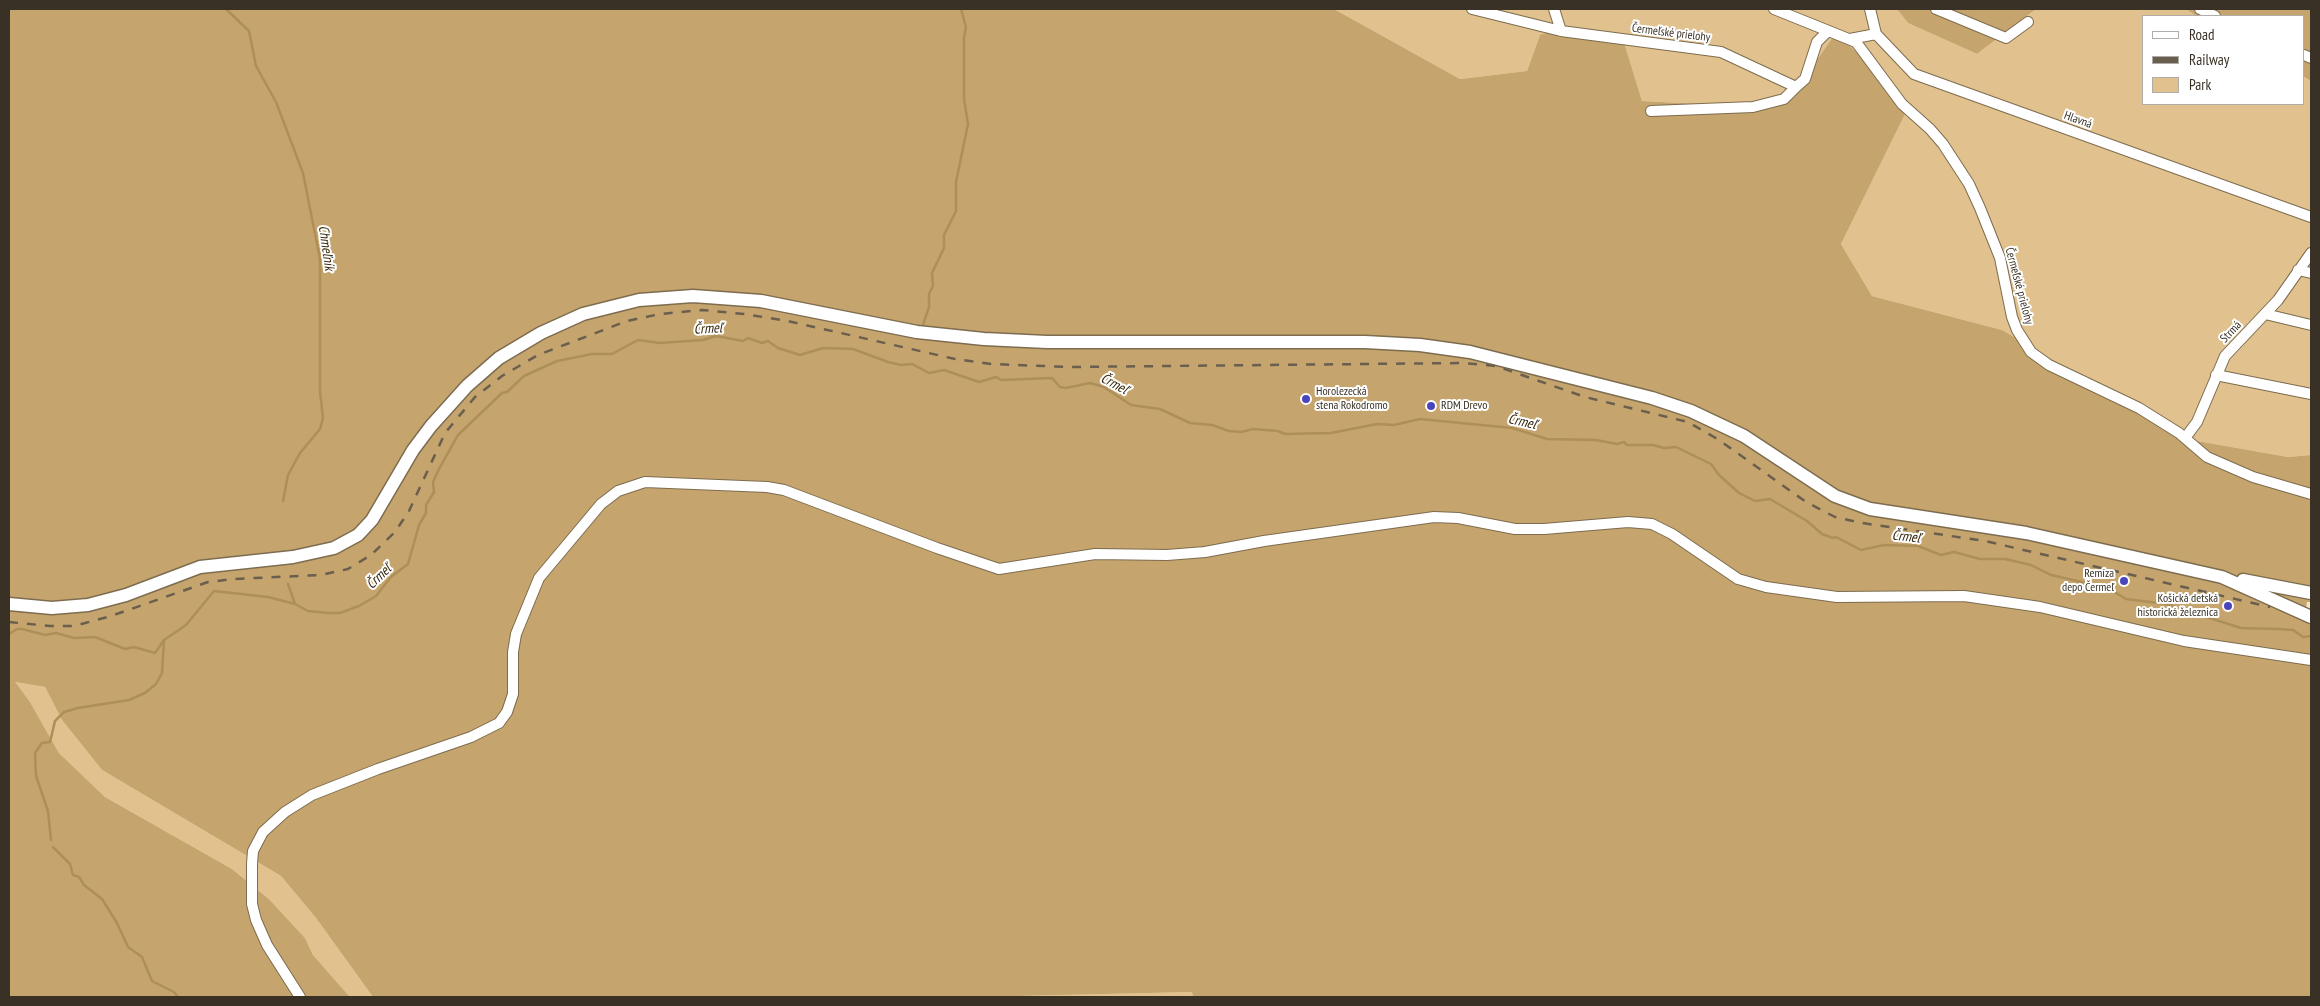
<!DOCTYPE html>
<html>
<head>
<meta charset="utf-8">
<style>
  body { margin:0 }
  #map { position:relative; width:2320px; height:1006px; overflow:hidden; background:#f7e4c3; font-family:"PT Sans Narrow",sans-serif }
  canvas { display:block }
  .frame { position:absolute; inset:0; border:10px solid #393125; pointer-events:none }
  .legend { position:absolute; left:2142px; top:15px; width:162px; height:90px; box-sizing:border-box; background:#fff; border:1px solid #b0ada8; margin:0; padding:6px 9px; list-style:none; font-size:15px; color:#393125 }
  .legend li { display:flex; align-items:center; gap:10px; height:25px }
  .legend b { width:25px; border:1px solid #b0ada8 }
</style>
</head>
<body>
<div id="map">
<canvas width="2320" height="1006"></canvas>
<div class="frame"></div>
<ul class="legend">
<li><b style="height:6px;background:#fff"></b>Road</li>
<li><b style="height:6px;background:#6a5f4e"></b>Railway</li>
<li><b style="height:14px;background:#e1c28e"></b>Park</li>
</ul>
</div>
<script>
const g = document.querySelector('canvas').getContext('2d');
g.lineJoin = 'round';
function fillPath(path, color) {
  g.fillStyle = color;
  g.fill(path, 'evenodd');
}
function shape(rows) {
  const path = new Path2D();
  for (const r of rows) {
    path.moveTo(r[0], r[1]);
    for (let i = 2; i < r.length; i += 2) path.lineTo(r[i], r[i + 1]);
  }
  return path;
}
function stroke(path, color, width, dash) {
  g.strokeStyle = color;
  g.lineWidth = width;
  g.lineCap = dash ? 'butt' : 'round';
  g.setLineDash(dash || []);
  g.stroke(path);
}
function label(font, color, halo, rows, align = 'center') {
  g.font = font + ' "PT Sans Narrow",sans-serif';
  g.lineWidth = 4;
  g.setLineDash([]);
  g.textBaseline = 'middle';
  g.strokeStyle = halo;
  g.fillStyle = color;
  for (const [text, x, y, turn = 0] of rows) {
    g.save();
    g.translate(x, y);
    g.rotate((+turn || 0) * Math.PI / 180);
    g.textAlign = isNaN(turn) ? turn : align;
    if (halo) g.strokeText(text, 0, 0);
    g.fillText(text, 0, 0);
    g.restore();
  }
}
const green = shape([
  [1334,9,1897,9,1908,23,1977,54,2036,9,2186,9,2196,16,2144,16,2144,104,2304,104,2304,77,2311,81,2311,455,2288,457,2186,439,2075,377,2002,330,1872,296,1841,244,1909,106,1835,34,1794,93,1738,106,1642,101,1623,39,1540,35,1527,71,1460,79],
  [14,682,45,687,62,720,102,770,281,876,316,918,373,997,350,997,313,955,305,938,269,899,232,869,105,797,59,753,30,702],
  [1192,992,1193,997,977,997]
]);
const forest = shape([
  [9,9,1334,9,1460,79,1527,71,1540,35,1568,27,1623,39,1642,101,1738,106,1794,93,1835,34,1848,44,1909,106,1841,244,1872,296,2002,330,2186,439,2288,457,2311,455,2311,602,2307,602,2306,609,2311,613,2311,997,1193,997,1192,992,977,997,373,997,316,918,281,876,102,770,62,720,45,687,15,682,30,702,59,753,105,797,232,869,269,899,305,938,313,955,350,997,9,997],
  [1897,9,2036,9,1977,54,1908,23],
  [2186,9,2311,9,2311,81,2304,77,2304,16,2196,16]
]);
const stream = shape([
  [226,9,249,31,256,66,276,102,303,173,320,259,320,392,323,418,320,429,300,453,288,475,283,501],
  [922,328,929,307,929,294,933,286,932,273,944,248,944,235,956,211,956,182,968,124,964,99,964,37,966,27,961,9],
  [288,584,295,604],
  [9,634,17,629,22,629,45,635,56,633,74,638,95,637,125,649,134,647,155,653,164,640,186,625,214,591,268,597,295,604,308,611,328,613,340,613,359,606,376,596,391,577,408,564,419,525,426,513,426,505,434,492,433,482,439,469,458,435,502,393,507,392,524,376,557,361,592,354,612,354,638,340,660,343,703,340,716,336,743,341,748,338,762,343,768,341,778,348,800,355,823,348,853,349,888,362,901,365,912,364,929,373,944,370,979,382,996,377,1001,380,1052,378,1060,387,1066,388,1090,383,1104,387,1131,405,1160,409,1190,423,1212,425,1229,431,1241,432,1253,429,1278,431,1285,434,1331,433,1377,424,1394,425,1420,419,1512,428,1547,439,1596,440,1617,444,1624,442,1627,445,1653,445,1664,448,1676,447,1711,464,1719,475,1739,493,1755,501,1770,499,1807,521,1822,534,1833,538,1836,537,1861,550,1884,545,1918,546,1941,555,1954,552,1980,559,2005,559,2031,565,2051,575,2108,588,2126,599,2166,604,2241,628,2278,629,2293,630,2303,637,2311,636],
  [51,840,48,811,36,776,35,753,42,743,50,742,55,721,64,712,78,708,129,700,145,693,156,684,162,673,164,640],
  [53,847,70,864,73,875,79,877,84,885,102,899,117,923,128,947,142,957,152,981,174,992,178,997]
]);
const minor = shape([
  [1472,9,1561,31,1721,52,1796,87,1805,79,1817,42,1828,31],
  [1554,9,1561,31],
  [1774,9,1856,42,1902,104,1930,129,1943,144,1969,184,1980,208,2000,258,2012,317,2017,330,2031,352,2049,365,2139,408,2179,433,2207,457,2253,477,2311,494],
  [1870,9,1876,34],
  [1936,9,2006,38,2028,22],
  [2200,9,2215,16],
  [1850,39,1876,34,1914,74,2311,217],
  [2304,55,2311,58],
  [1651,111,1753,107,1784,99,1796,87],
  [2298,270,2311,273],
  [2265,314,2311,325],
  [2216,375,2311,394],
  [2185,438,2197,422,2225,356,2278,300,2311,253],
  [300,997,267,945,256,920,252,904,252,864,253,851,263,832,285,812,312,795,378,769,471,737,499,723,507,712,513,694,513,652,516,634,539,578,601,504,618,491,645,482,767,487,784,490,937,548,999,569,1095,554,1167,555,1205,552,1264,541,1434,517,1458,518,1515,529,1544,529,1628,522,1652,524,1672,534,1738,579,1766,587,1837,597,1964,596,2040,607,2184,641,2311,660]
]);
const major = shape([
  [2243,580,2311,593],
  [9,604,52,608,88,605,126,595,200,567,293,557,334,548,358,535,372,520,413,450,431,426,467,386,499,358,541,333,583,314,639,300,693,296,761,301,917,332,984,339,1047,342,1365,342,1420,345,1470,352,1652,398,1691,411,1744,436,1835,496,1870,509,2026,533,2222,577,2311,617]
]);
const rail = shape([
  [9,622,50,626,74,626,111,616,208,582,234,579,321,575,348,569,371,555,395,532,409,511,445,433,475,397,502,376,538,355,627,321,660,314,702,310,744,314,788,321,955,359,991,364,1069,367,1464,363,1496,366,1585,397,1688,422,1719,440,1806,502,1835,517,1862,523,1985,541,2270,607]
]);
const markers = [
  [1306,399,5,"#4a45bb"],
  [1431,406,5,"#4a45bb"],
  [2124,581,5,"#4a45bb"],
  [2228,606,5,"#4a45bb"]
];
const streetNames = [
  ["Čermeľské prielohy",1671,33,7],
  ["Hlavná",2078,120,20],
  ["Čermeľské prielohy",2019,286,75],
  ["Strmá",2231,332,-46]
];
const poiNames = [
  ["Horolezecká",1316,392],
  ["stena Rokodromo",1316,406],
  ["RDM Drevo",1441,406],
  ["Remíza",2114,574,"right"],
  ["depo Čermeľ",2114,588,"right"],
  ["Košická detská",2218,599,"right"],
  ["historická železnica",2218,613,"right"]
];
const waterNames = [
  ["Chmeľník",326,248,82],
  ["Črmeľ",708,329,-3],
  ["Črmeľ",1114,384,28],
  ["Črmeľ",1522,422,13],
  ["Črmeľ",1906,537,6],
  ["Črmeľ",379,577,-44]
];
fillPath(green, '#e1c28e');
fillPath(forest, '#c5a56d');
stroke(stream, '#af8f58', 2.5);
stroke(minor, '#7d6c4f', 12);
stroke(major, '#7d6c4f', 15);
stroke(minor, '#fff', 10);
stroke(major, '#fff', 12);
stroke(rail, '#6a5f4e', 2.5, [9, 9]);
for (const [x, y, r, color] of markers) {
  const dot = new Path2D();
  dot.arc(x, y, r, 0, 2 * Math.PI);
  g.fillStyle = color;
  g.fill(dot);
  stroke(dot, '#fff', 2);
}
label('12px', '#393125', '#fff', streetNames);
label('12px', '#393125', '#fff', poiNames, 'left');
label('italic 14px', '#35270d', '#fff', waterNames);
</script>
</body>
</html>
